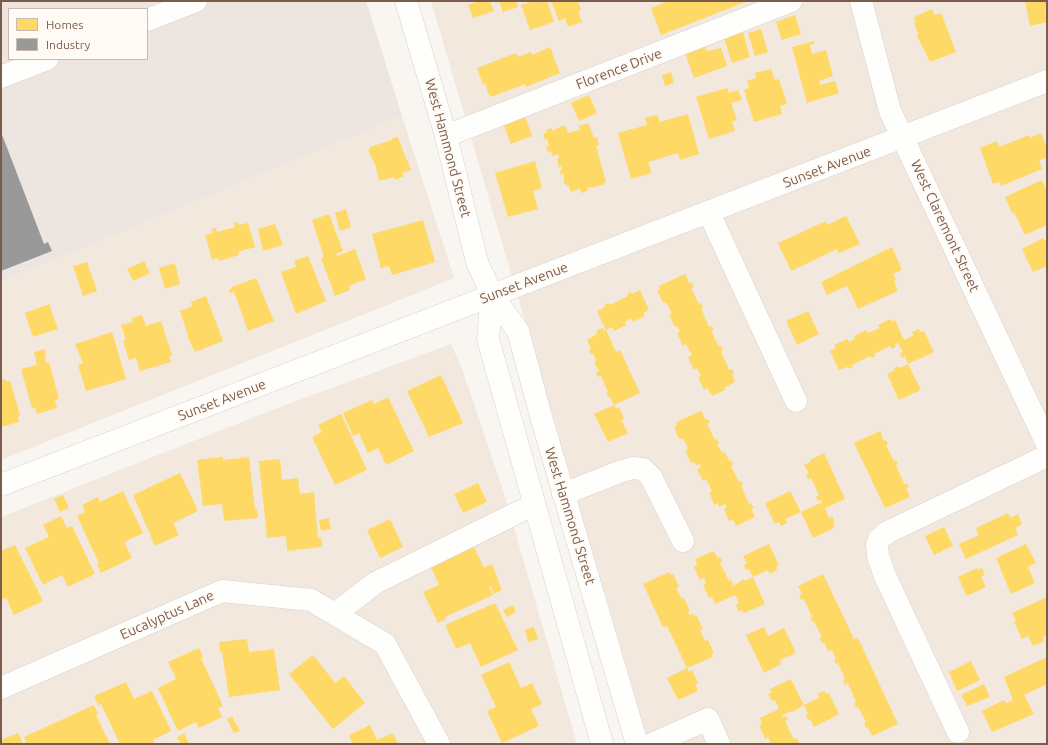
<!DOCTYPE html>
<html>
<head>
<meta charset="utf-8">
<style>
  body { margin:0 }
  #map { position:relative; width:1048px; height:745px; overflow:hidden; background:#f9f5f0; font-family:Ubuntu,sans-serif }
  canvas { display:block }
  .frame { position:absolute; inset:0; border:2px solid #7a5c4d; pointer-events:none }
  .legend { position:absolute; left:8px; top:8px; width:140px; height:52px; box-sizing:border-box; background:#fffaf3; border:1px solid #cabbb1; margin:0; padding:5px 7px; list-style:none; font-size:12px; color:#7a5c4d }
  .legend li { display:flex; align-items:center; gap:8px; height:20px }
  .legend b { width:20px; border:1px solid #cabbb1 }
</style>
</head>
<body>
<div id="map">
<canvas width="1048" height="745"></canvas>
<div class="frame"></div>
<ul class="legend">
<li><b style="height:11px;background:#ffd966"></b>Homes</li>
<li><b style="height:11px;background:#999"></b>Industry</li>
</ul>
</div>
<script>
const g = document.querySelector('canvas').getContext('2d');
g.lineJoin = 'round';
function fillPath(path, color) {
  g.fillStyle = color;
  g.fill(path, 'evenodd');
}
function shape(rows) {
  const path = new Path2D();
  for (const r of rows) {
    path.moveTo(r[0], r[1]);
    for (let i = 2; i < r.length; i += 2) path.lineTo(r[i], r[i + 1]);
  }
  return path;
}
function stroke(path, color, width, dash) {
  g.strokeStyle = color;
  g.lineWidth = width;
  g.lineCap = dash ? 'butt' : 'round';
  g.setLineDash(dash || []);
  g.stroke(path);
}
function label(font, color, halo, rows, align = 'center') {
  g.font = font + ' Ubuntu,sans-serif';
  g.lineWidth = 4;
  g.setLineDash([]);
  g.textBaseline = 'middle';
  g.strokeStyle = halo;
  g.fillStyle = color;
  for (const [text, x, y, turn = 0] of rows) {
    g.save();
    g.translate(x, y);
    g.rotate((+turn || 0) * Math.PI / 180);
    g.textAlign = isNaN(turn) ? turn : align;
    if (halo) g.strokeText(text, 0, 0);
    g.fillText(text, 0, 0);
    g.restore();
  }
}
const residential = shape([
  [431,1,1047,1,1047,744,649,744],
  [402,116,454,278,1,460,1,282],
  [451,344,462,369,502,487,577,744,1,744,1,517,272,410]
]);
const industrial = shape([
  [1,1,366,1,402,116,1,282],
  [9,9,147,9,147,59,9,59]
]);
const homes = shape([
  [479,1,490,1,494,11,473,18,468,5],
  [499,1,516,1,518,7,503,12],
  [534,1,547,1,554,22,530,30,521,5],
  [551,1,578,1,581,10,578,11,582,22,568,27,565,18,559,21],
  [668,1,748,1,661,35,651,8],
  [1025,1,1047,1,1047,7,1045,8,1047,22,1030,26],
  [932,9,934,15,941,13,956,52,930,62,917,36,918,33,914,23,916,22,914,17],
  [795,15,801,34,782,40,776,22],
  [761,29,768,52,755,56,748,33],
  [743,32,750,57,732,63,724,38],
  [814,41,814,44,810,45,812,54,826,50,833,76,819,81,820,85,835,81,839,93,807,103,792,47],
  [705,46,706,51,721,48,727,66,694,78,685,53],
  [550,47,560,73,526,87,525,84,491,97,489,93,488,94,486,83,483,85,477,68,516,53,518,57,531,52,532,55],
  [771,69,775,80,779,79,787,104,780,106,782,114,754,122,744,90,749,88,747,81,756,78,755,73],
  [671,72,674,83,665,86,662,75],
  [727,88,729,93,738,90,742,100,731,103,737,120,732,122,735,131,709,139,696,97],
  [589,95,597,113,579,121,571,103],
  [688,114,699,154,680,160,678,153,648,162,652,173,631,179,618,133,647,125,645,118,657,115,660,122],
  [525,116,532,136,511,144,503,123],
  [588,123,594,138,597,137,599,145,596,146,606,182,603,183,604,185,587,188,588,191,581,193,580,189,571,192,569,186,567,186,566,184,564,184,564,174,561,175,560,170,562,170,561,166,559,167,557,159,559,158,558,154,552,156,551,151,548,152,546,146,549,146,547,139,545,140,543,135,547,132,546,130,552,128,552,131,564,125,564,127,566,127,568,133,580,130,579,126],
  [1041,133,1047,148,1047,162,1045,158,1039,160,1042,169,1001,186,999,182,993,184,980,148,997,141,999,147,1029,135,1030,138],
  [396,137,398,138,411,170,402,173,404,176,395,180,394,177,379,181,376,167,368,150,370,149,370,147,392,140,391,139],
  [535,161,542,188,533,191,538,209,508,217,495,173],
  [1042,180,1047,190,1047,225,1025,235,1014,212,1012,213,1005,197],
  [346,209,351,227,340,231,335,213],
  [329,214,343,251,336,254,337,256,355,249,366,279,349,286,350,290,335,296,321,258,324,257,312,220],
  [846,216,860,244,839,253,837,249,791,271,778,243,826,221,827,225],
  [423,220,435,262,392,275,389,266,381,268,372,234],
  [238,222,239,225,248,223,255,247,238,252,239,255,219,261,218,258,212,260,205,235,213,233,211,229,216,228,217,232,235,227,234,223],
  [275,224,283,245,263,251,258,229],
  [1043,238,1045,241,1047,240,1047,266,1033,272,1022,249],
  [892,247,902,270,893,274,896,280,894,281,898,291,858,309,847,286,827,295,821,282],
  [308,256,326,301,296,314,281,272,296,267,294,261],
  [144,261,150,273,133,281,127,269],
  [87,262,97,291,83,296,73,266],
  [175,263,180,284,165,289,159,268],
  [685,274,689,283,691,282,694,287,691,288,699,304,701,303,703,307,701,308,709,327,712,326,714,330,711,331,719,347,721,345,723,350,721,351,729,370,732,369,734,373,732,374,735,382,724,388,725,390,712,396,707,388,704,390,698,377,701,376,697,368,694,370,688,357,692,355,686,344,683,346,677,333,680,332,677,326,675,327,669,315,672,313,666,302,663,303,657,290,660,289,659,286],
  [256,278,274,321,248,331,234,292,230,293,229,290,232,288,232,287],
  [640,290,649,310,643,313,645,316,633,322,631,318,625,322,626,325,614,331,612,327,606,330,597,311,605,307,604,305,608,303,610,305,628,296,627,294,631,292,632,294],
  [206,296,223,341,195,352,187,336,188,335,180,311,192,306,191,302],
  [49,304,58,329,33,337,25,313],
  [808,311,819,334,797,345,786,321],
  [142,315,146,326,161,321,172,355,169,356,171,362,140,371,136,358,129,360,123,341,126,340,121,325,133,322,132,318],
  [890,319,892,322,895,320,904,340,914,335,912,332,919,329,920,332,924,331,934,352,908,364,905,356,902,358,900,353,903,352,898,343,895,344,896,347,892,349,890,346,874,354,876,356,871,358,870,356,852,365,853,367,849,369,847,367,839,370,830,351,836,348,834,345,847,339,849,342,855,339,854,336,866,330,868,333,880,328,878,325],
  [603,328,604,331,606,330,616,352,620,350,640,393,614,405,610,396,608,397,606,393,608,392,601,376,598,377,596,373,599,371,594,362,596,361,593,353,591,354,589,350,591,349,587,340,597,334,596,331],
  [112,332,126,379,86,391,78,365,83,363,75,344],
  [45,349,46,363,49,362,59,399,55,400,57,408,37,414,35,407,32,408,21,369,37,365,34,352],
  [908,364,921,390,899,400,887,374,895,370,894,368,898,366,900,368],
  [441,375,463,423,429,437,407,391],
  [5,379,6,381,10,381,20,415,18,416,19,422,1,427,1,381],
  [388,397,414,451,386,465,378,448,368,453,359,433,353,436,343,413,372,400,374,404],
  [614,405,616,409,619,407,624,419,621,420,628,433,608,442,594,414],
  [701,411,706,420,708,419,710,423,707,424,715,440,717,439,719,443,717,444,722,453,725,452,729,461,731,460,733,465,731,466,739,482,741,481,743,485,741,486,749,504,751,503,754,508,751,509,755,517,736,526,733,520,729,521,724,509,727,507,725,504,719,507,717,503,714,505,709,492,712,491,706,479,703,481,697,469,701,467,699,464,696,466,694,462,691,463,685,451,688,449,683,438,679,439,674,427,677,425,676,422],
  [341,414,367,470,335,485,312,437,322,432,318,425],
  [880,431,884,441,886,440,888,444,886,445,894,461,896,460,898,464,896,465,904,484,907,483,909,487,906,488,910,497,885,508,854,443],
  [824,453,845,499,825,508,829,518,832,516,835,523,833,524,834,528,813,538,801,512,785,519,787,523,781,526,779,522,775,524,765,503,790,491,801,512,822,502,821,500,818,501,816,497,819,495,811,478,808,479,806,475,809,473,804,465,811,462,810,460],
  [223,457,223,460,249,457,255,509,257,509,258,518,224,521,222,504,203,506,197,460],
  [280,459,282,480,298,478,300,494,314,492,318,538,321,537,322,547,287,551,286,536,267,538,259,461],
  [180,473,198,511,173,523,179,535,155,546,133,495],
  [478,483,487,502,463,513,454,494],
  [123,491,143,533,124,542,132,558,101,573,97,564,99,563,77,516,85,512,82,505,98,497,100,502],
  [63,495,69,508,60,512,54,499],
  [1008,513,1011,518,1018,514,1022,524,1015,528,1018,535,966,559,959,544,979,535,976,528],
  [61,516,67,528,72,526,95,574,68,587,62,575,43,585,25,548,49,537,43,525],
  [329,518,331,529,321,531,319,520],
  [390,519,403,547,380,558,367,530],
  [944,527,953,546,934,555,925,536],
  [769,544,779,565,776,567,777,570,770,574,768,570,753,577,749,569,746,570,744,565,747,564,743,556],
  [1026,544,1036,563,1028,567,1035,583,1011,594,996,558],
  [15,545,43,601,14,615,6,598,1,600,1,551],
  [474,547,484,568,492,564,502,590,494,594,491,586,489,587,493,595,445,617,446,619,438,623,423,592,439,585,431,567],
  [714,551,718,558,720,557,722,561,720,563,729,581,731,580,733,585,731,586,732,587,744,579,745,581,753,577,765,604,744,613,742,610,739,612,736,605,739,603,735,595,715,604,712,597,709,598,703,585,706,583,704,578,700,580,694,567,697,565,695,559],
  [977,568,978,570,982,568,985,575,981,577,986,587,967,596,958,577],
  [669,572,670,575,673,574,679,587,676,588,682,599,684,598,690,611,688,612,689,615,693,614,694,617,696,615,703,629,700,630,705,641,708,640,714,653,711,654,713,657,687,668,667,626,663,627,643,584],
  [823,574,854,639,858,638,898,724,872,736,868,727,866,728,864,723,866,722,858,707,856,708,854,703,856,702,848,683,845,685,843,680,845,679,838,663,836,664,834,660,836,659,832,650,828,651,824,642,822,643,820,638,822,637,814,622,813,622,810,618,812,617,804,599,801,600,799,595,802,594,798,586],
  [1047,597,1047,635,1043,637,1044,641,1033,646,1028,636,1022,639,1014,622,1016,621,1012,613],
  [495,603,518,650,481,667,470,643,456,649,445,625],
  [513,605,516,612,507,617,503,610],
  [534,627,538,639,528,642,525,630],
  [764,627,768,636,784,628,796,653,780,660,781,664,764,673,746,635],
  [247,639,249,652,274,649,280,690,229,697,222,652,220,652,219,642],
  [199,648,203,657,201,658,223,706,218,708,222,717,199,728,196,722,178,731,158,688,176,679,168,662],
  [313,655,335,683,344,676,365,703,333,729,289,674],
  [1047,657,1047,684,1024,695,1034,714,992,732,982,711,1004,700,1006,703,1013,700,1004,677],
  [971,661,980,680,957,691,949,672],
  [509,662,521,688,532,683,542,704,531,709,539,726,502,743,487,711,496,707,481,675],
  [687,668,689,672,692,670,698,683,695,684,698,691,678,700,667,678],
  [791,679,804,705,819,698,817,694,824,691,826,694,829,693,839,714,814,727,810,719,808,720,806,715,808,714,804,705,792,712,792,711,782,715,783,717,786,716,788,720,785,721,794,740,796,738,799,743,768,744,771,743,768,737,765,739,759,725,762,724,760,718,779,709,775,700,772,701,768,694,772,692,770,689],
  [126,682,134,699,152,691,171,731,153,740,155,744,120,744,101,704,98,705,94,696],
  [984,684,990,697,967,706,961,695],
  [94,705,98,714,96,715,110,744,27,744,24,737],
  [232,716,240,731,234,733,227,719],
  [370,725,377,740,393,733,398,744,353,744,349,735],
  [18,733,22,741,21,744,1,744,1,740],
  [184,733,189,744,181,744,177,737]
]);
const industry = shape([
  [1,132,44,244,48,242,52,251,1,271]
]);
const minor = shape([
  [406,1,446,136,477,262,492,295,518,331,542,420,637,744],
  [861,1,890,111,1047,444],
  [147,20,196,1],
  [1,77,47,59],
  [446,136,791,1],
  [709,213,796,401],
  [492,295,488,339,602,744],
  [1,485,1047,81],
  [563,494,622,471,633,468,643,469,651,477,683,541],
  [335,614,375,583,533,505],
  [1,688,222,591,311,600,385,644,439,744],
  [958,732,885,576,878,556,877,545,879,539,888,532,1047,456],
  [652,744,708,719,719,744]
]);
const streetNames = [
  ["Florence Drive",619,69,-21],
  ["West Hammond Street",448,148,75],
  ["Sunset Avenue",827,167,-21],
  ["West Claremont Street",945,226,65],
  ["Sunset Avenue",524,283,-21],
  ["Sunset Avenue",222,400,-21],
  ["West Hammond Street",570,516,73],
  ["Eucalyptus Lane",167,615,-24]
];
fillPath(residential, '#f2e8de');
fillPath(industrial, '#ede5e0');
fillPath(homes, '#ffd966');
fillPath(industry, '#999');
stroke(minor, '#d7d1cb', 23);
stroke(minor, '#fefefd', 22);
label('14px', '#7a5c4d', '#fffaf3', streetNames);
</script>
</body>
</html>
